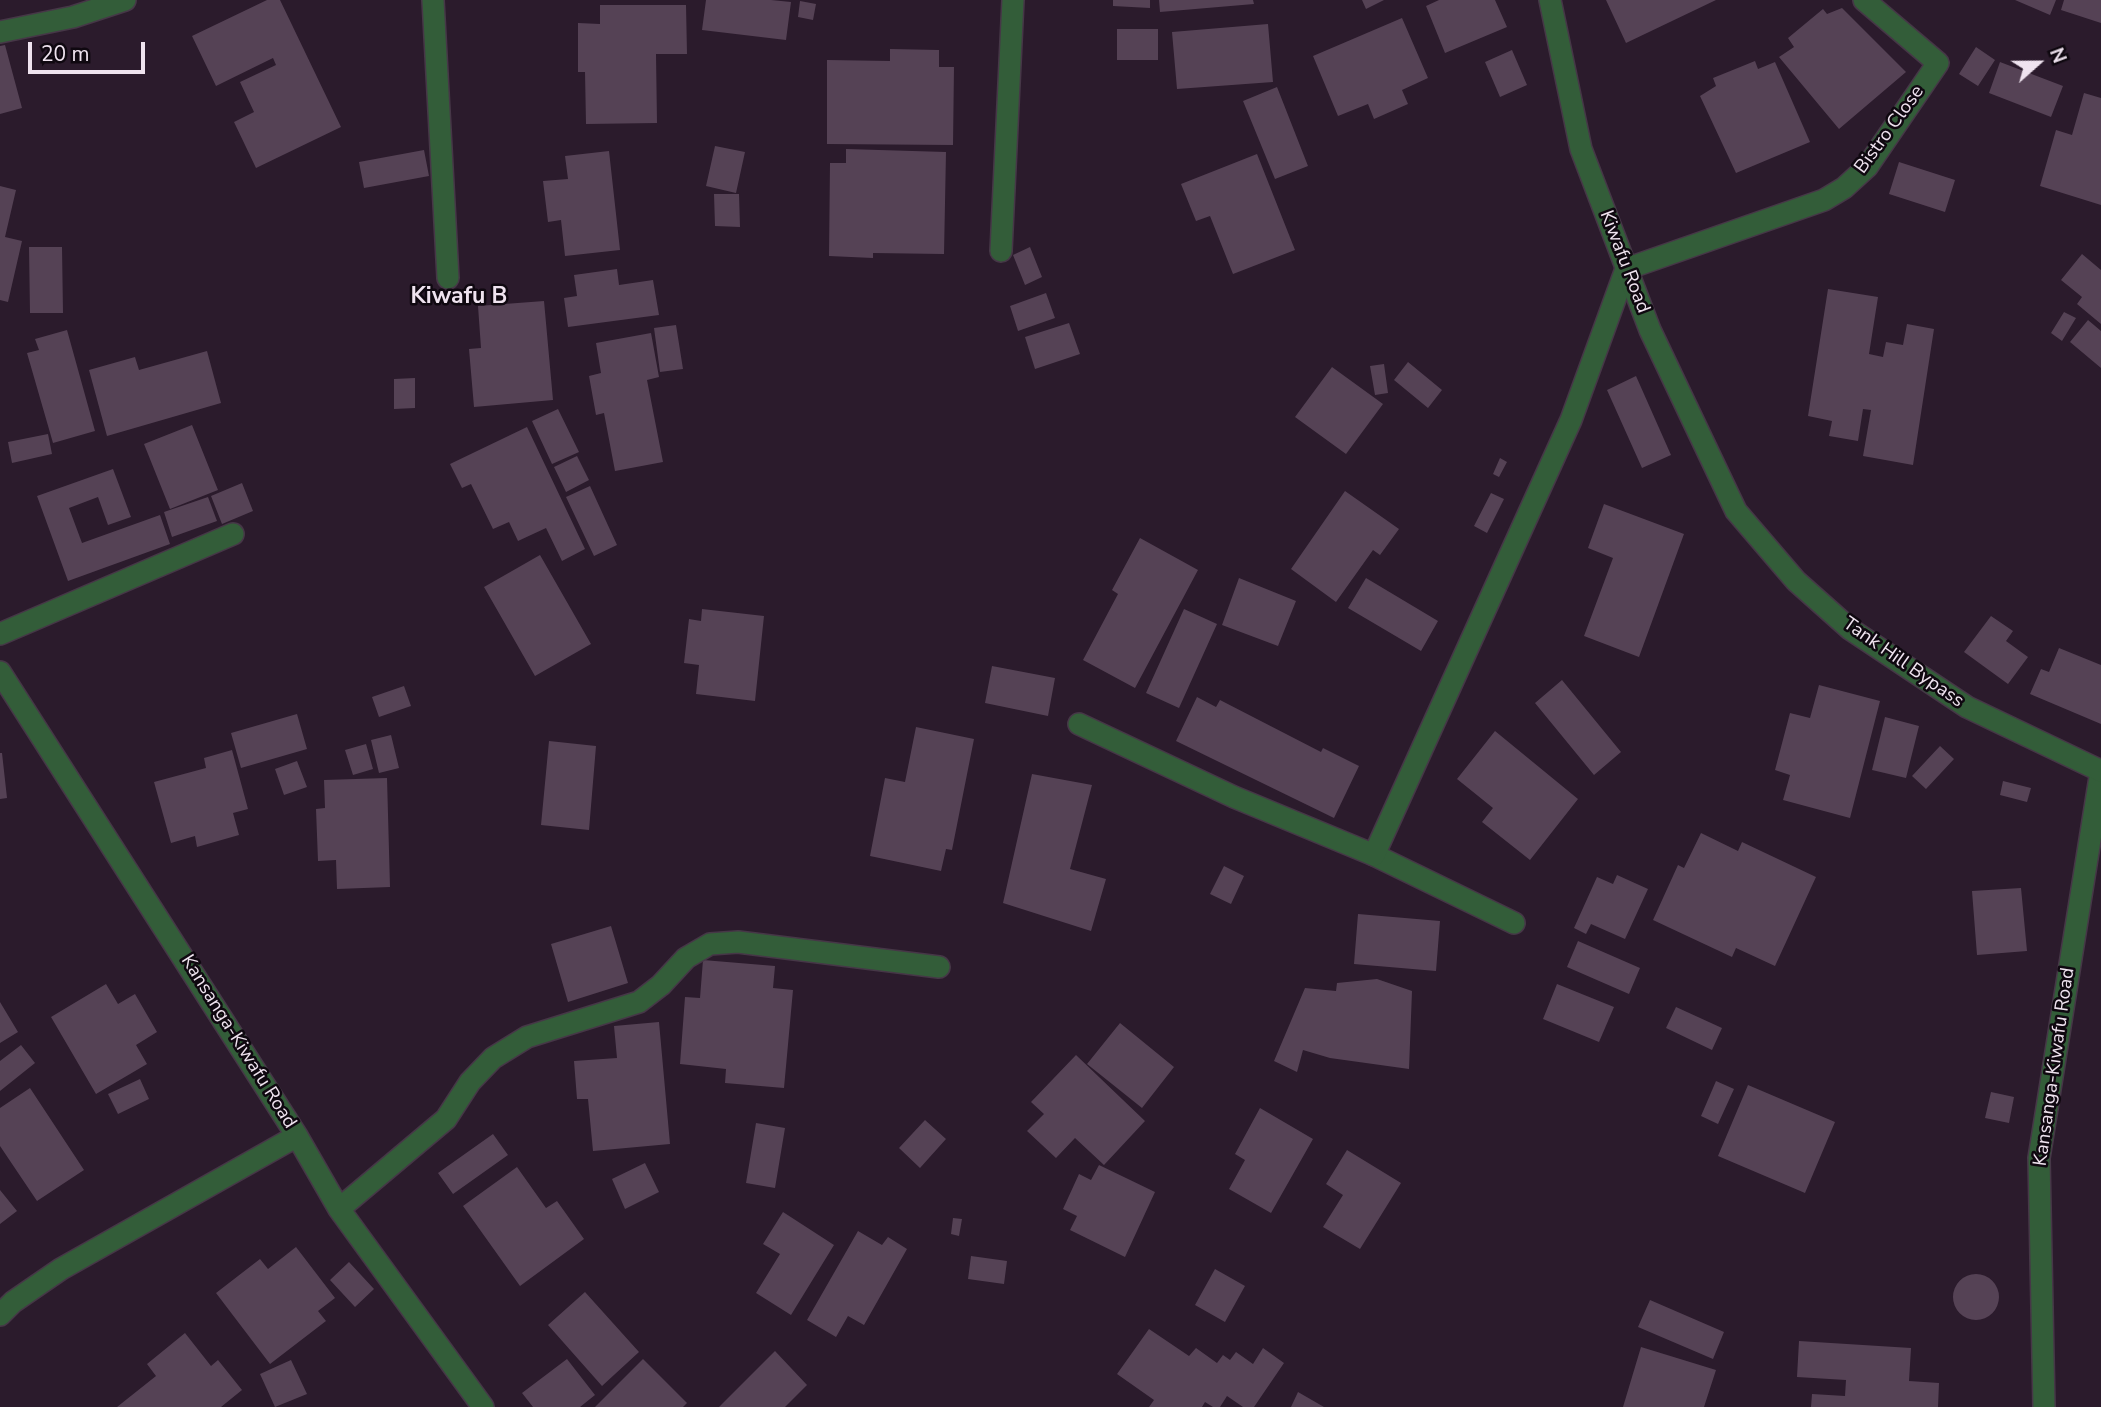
<!DOCTYPE html>
<html>
<head>
<meta charset="utf-8">
<style>
  body { margin:0 }
  #map { position:relative; width:2101px; height:1407px; overflow:hidden; background:#2b1b2c; font-family:"Nunito Sans",sans-serif }
  canvas { display:block }
  .north { position:absolute; left:2003px; top:28px; width:70px; height:70px; -webkit-text-stroke:5px #0f0810; paint-order:stroke; rotate:69deg; font-size:19px; font-weight:700; line-height:28px; text-align:center; color:#efe3ef }
  .north::after { content:''; display:block; margin:auto; width:24px; height:32px; background:#efe3ef; clip-path:polygon(50% 0,100% 100%,50% 72%,0 100%) }
  .scale { position:absolute; left:28px; top:42px; width:117px; height:32px; box-sizing:border-box; border:4px solid #efe3ef; border-top:0; padding-left:9px; font-size:21px; line-height:24px; white-space:nowrap; color:#efe3ef; -webkit-text-stroke:5px #0f0810; paint-order:stroke }
</style>
</head>
<body>
<div id="map">
<canvas width="2101" height="1407"></canvas>
<div class="north">N</div>
<div class="scale">20 m</div>
</div>
<script>
const g = document.querySelector('canvas').getContext('2d');
g.lineJoin = 'round';
function fillPath(path, color) {
  g.fillStyle = color;
  g.fill(path, 'evenodd');
}
function shape(rows) {
  const path = new Path2D();
  for (const r of rows) {
    if (r.length === 3) {
      path.moveTo(r[0] + r[2], r[1]);
      path.arc(r[0], r[1], r[2], 0, 2 * Math.PI);
      continue;
    }
    path.moveTo(r[0], r[1]);
    for (let i = 2; i < r.length; i += 2) path.lineTo(r[i], r[i + 1]);
  }
  return path;
}
function stroke(path, color, width, dash) {
  g.strokeStyle = color;
  g.lineWidth = width;
  g.lineCap = dash ? 'butt' : 'round';
  g.setLineDash(dash || []);
  g.stroke(path);
}
function label(font, color, halo, rows, align = 'center') {
  g.font = font + ' "Nunito Sans",sans-serif';
  g.lineWidth = 5;
  g.setLineDash([]);
  g.textBaseline = 'middle';
  g.strokeStyle = halo;
  g.fillStyle = color;
  for (const [text, x, y, turn = 0] of rows) {
    g.save();
    g.translate(x, y);
    g.rotate((+turn || 0) * Math.PI / 180);
    g.textAlign = isNaN(turn) ? turn : align;
    if (halo) g.strokeText(text, 0, 0);
    g.fillText(text, 0, 0);
    g.restore();
  }
}
const building = shape([
  [267,0,280,0,341,127,256,168,234,122,254,112,240,82,276,65,273,58,216,86,192,36],
  [706,0,771,0,791,2,786,40,702,30],
  [1113,0,1150,0,1150,8,1113,6],
  [1159,0,1253,0,1254,4,1160,12],
  [1362,0,1384,0,1366,9],
  [1439,0,1495,0,1507,27,1445,53,1426,6],
  [1606,0,1716,0,1626,43],
  [2015,0,2056,0,2050,15],
  [2064,0,2101,0,2101,23,2061,10],
  [800,1,816,4,813,20,798,17],
  [600,5,686,5,687,54,656,54,657,123,586,124,585,72,578,72,578,23,600,24],
  [1842,8,1906,72,1839,129,1779,57,1794,47,1788,38,1823,9,1827,14],
  [1402,18,1428,78,1402,90,1408,104,1374,119,1368,104,1338,116,1313,56],
  [1268,24,1273,82,1177,89,1172,32],
  [1117,29,1158,29,1158,60,1117,60],
  [5,45,22,108,0,114,0,46],
  [1976,47,1995,60,1978,86,1959,74],
  [890,49,939,50,939,67,954,67,953,145,827,144,827,60,890,61],
  [1512,50,1527,85,1500,97,1485,62],
  [1755,61,1758,69,1775,62,1810,142,1736,173,1700,96,1716,86,1713,78],
  [2000,62,2063,86,2051,117,1989,93],
  [1277,87,1308,166,1275,179,1243,101],
  [2084,93,2101,98,2101,205,2040,186,2056,130,2072,135],
  [715,146,745,152,736,193,706,186],
  [846,149,946,152,944,254,873,253,873,258,829,256,830,163,846,163],
  [424,150,429,176,364,188,359,162],
  [609,151,620,250,565,256,561,220,548,222,543,181,568,179,565,156],
  [1257,154,1295,250,1233,274,1210,216,1196,221,1181,184],
  [1899,162,1955,180,1945,212,1889,194],
  [0,186,16,190,5,237,22,241,8,302,0,300],
  [714,194,739,194,740,227,715,226],
  [29,247,62,247,63,313,30,313],
  [1030,247,1042,277,1025,285,1013,255],
  [2082,254,2101,270,2101,324,2077,304,2082,297,2061,280],
  [617,269,619,285,653,280,659,315,568,327,564,298,577,296,574,275],
  [1828,289,1878,297,1869,354,1883,357,1886,342,1903,345,1907,324,1934,329,1913,465,1863,456,1871,410,1863,409,1858,441,1829,436,1832,421,1808,416],
  [1046,293,1055,318,1018,331,1010,306],
  [544,301,553,400,474,407,469,349,481,348,478,306],
  [2064,312,2076,318,2062,341,2051,333],
  [2088,320,2101,331,2101,368,2070,342],
  [1069,323,1080,354,1035,369,1025,337],
  [676,325,683,369,660,372,654,328],
  [67,330,95,431,53,443,27,353,39,350,35,339],
  [651,333,659,377,647,380,663,462,615,471,604,413,596,415,589,376,601,373,596,343],
  [207,351,221,403,107,436,89,370,135,357,139,370],
  [1408,362,1442,390,1428,408,1394,380],
  [1384,364,1388,393,1375,395,1370,366],
  [1332,367,1383,404,1346,454,1295,417],
  [1636,376,1671,455,1642,468,1607,390],
  [415,378,415,408,394,409,394,379],
  [558,409,579,452,552,464,532,421],
  [192,425,218,490,170,509,144,444],
  [527,427,585,549,562,561,546,528,518,541,509,522,493,529,471,484,462,488,450,464],
  [48,434,52,454,12,463,8,442],
  [577,456,589,480,566,492,554,467],
  [1500,458,1507,462,1499,477,1493,474],
  [113,469,131,517,108,525,98,497,69,508,82,543,160,515,170,544,68,581,37,496],
  [242,483,253,511,222,524,211,496],
  [590,486,617,545,594,556,566,497],
  [1345,491,1399,529,1380,555,1373,550,1336,602,1291,569],
  [1491,493,1504,499,1487,533,1474,526],
  [208,497,217,521,172,537,164,512],
  [1604,504,1684,534,1639,657,1584,636,1613,558,1588,548],
  [1140,538,1198,570,1135,688,1083,660,1118,594,1112,590],
  [540,555,591,644,535,676,484,587],
  [1239,578,1296,601,1278,646,1222,625],
  [1366,578,1438,621,1421,651,1348,608],
  [702,609,764,616,755,701,696,694,699,665,684,663,689,619,701,621],
  [1184,609,1217,624,1179,708,1146,693],
  [1991,616,2013,631,2006,641,2028,657,2008,684,1964,652],
  [2059,648,2101,665,2101,724,2030,694,2041,669,2049,672],
  [992,666,1055,678,1048,716,985,703],
  [1562,680,1621,752,1594,775,1535,703],
  [1819,685,1880,701,1850,818,1783,800,1790,775,1775,770,1790,713,1810,718],
  [404,686,411,706,379,717,372,697],
  [1197,697,1216,707,1220,700,1321,752,1323,748,1359,766,1334,818,1176,741],
  [297,714,307,749,241,768,231,733],
  [1885,717,1919,726,1906,778,1872,770],
  [916,727,974,739,952,850,946,849,941,871,870,856,885,778,905,782],
  [1495,731,1578,799,1530,860,1482,822,1493,808,1457,779],
  [391,735,399,768,379,773,371,740],
  [549,741,596,746,589,830,541,825],
  [366,744,373,769,353,775,345,750],
  [1940,746,1954,759,1926,789,1912,776],
  [232,750,248,809,233,813,239,835,197,847,195,836,171,843,154,782,206,768,204,758],
  [0,753,2,753,7,798,0,799],
  [297,761,307,787,284,795,275,769],
  [1032,774,1092,785,1070,869,1106,879,1091,931,1003,903],
  [387,778,390,887,337,889,336,860,318,861,316,809,325,808,324,780],
  [2003,781,2031,788,2027,802,2000,795],
  [1701,833,1738,851,1742,842,1816,877,1775,966,1736,948,1732,957,1653,920,1678,865,1684,868],
  [1224,866,1244,876,1231,904,1210,894],
  [1617,875,1648,889,1625,939,1591,924,1586,934,1574,928,1597,877,1613,884],
  [2021,888,2027,951,1977,955,1972,891],
  [1358,914,1440,921,1436,971,1354,964],
  [611,926,628,983,568,1002,551,944],
  [1578,941,1640,968,1629,994,1567,967],
  [703,960,775,966,773,988,793,990,784,1088,725,1083,726,1069,680,1064,685,997,700,998],
  [1377,979,1412,991,1409,1069,1330,1058,1303,1050,1297,1072,1274,1061,1305,988,1336,991,1337,983],
  [106,984,118,1004,135,994,157,1032,136,1045,147,1064,96,1094,51,1017],
  [1557,984,1614,1007,1599,1042,1543,1019],
  [0,1002,18,1032,0,1043],
  [1676,1007,1722,1028,1712,1050,1666,1028],
  [659,1022,670,1144,593,1151,588,1099,577,1099,574,1061,617,1058,614,1026],
  [1120,1023,1174,1067,1142,1108,1087,1064],
  [21,1045,35,1063,0,1091,0,1061],
  [1076,1055,1145,1121,1104,1165,1075,1138,1056,1158,1027,1131,1044,1114,1031,1102],
  [140,1079,149,1099,118,1114,108,1094],
  [1716,1081,1734,1089,1718,1124,1701,1116],
  [1748,1085,1835,1122,1805,1193,1718,1156],
  [30,1088,84,1170,37,1201,0,1146,0,1108],
  [1991,1092,2014,1097,2009,1123,1985,1118],
  [1260,1108,1313,1139,1271,1213,1229,1189,1245,1160,1235,1154],
  [925,1120,946,1139,920,1168,899,1148],
  [756,1123,785,1128,775,1188,746,1183],
  [493,1134,508,1155,453,1194,438,1173],
  [1347,1150,1401,1183,1360,1249,1323,1227,1343,1195,1326,1184],
  [645,1163,659,1192,625,1209,612,1179],
  [1099,1165,1155,1192,1125,1257,1070,1230,1077,1216,1063,1209,1079,1174,1091,1180],
  [517,1167,546,1208,557,1201,584,1239,520,1286,463,1206],
  [0,1190,17,1211,0,1224],
  [783,1212,834,1245,791,1315,756,1293,780,1254,763,1244],
  [953,1218,962,1219,959,1236,951,1234],
  [858,1231,882,1245,888,1237,907,1249,864,1325,848,1316,836,1337,807,1320],
  [296,1247,335,1298,318,1311,326,1321,270,1364,216,1293,260,1259,268,1269],
  [971,1256,1007,1261,1004,1284,968,1279],
  [349,1262,374,1289,355,1307,330,1280],
  [1215,1269,1245,1286,1225,1322,1195,1305],
  [1976,1297,23],
  [585,1292,639,1352,602,1386,548,1325],
  [1650,1300,1724,1332,1713,1359,1638,1327],
  [1149,1329,1189,1356,1196,1348,1217,1363,1223,1355,1230,1360,1236,1352,1253,1364,1263,1348,1284,1363,1254,1407,1243,1407,1227,1396,1220,1407,1213,1407,1205,1402,1202,1407,1149,1407,1154,1400,1117,1374],
  [185,1333,211,1366,218,1360,242,1390,221,1407,117,1407,156,1376,147,1364],
  [1799,1341,1911,1348,1909,1381,1939,1383,1938,1407,1811,1407,1812,1394,1845,1396,1846,1380,1797,1377],
  [1641,1347,1716,1370,1704,1407,1623,1407],
  [775,1351,807,1385,785,1407,719,1407],
  [567,1359,595,1395,580,1407,533,1407,522,1393],
  [643,1359,687,1403,683,1407,595,1407],
  [291,1360,307,1394,275,1407,260,1374],
  [1298,1392,1324,1407,1291,1407]
]);
const service = shape([
  [1374,855,1514,923]
]);
const minor = shape([
  [433,0,448,278],
  [0,32,73,17,125,0],
  [1001,251,1013,0],
  [0,634,233,534],
  [0,672,297,1136,339,1209,483,1407],
  [1079,724,1234,797,1374,855,1571,420,1626,269,1824,200,1844,188,1867,167,1938,63,1864,0],
  [339,1209,446,1119,470,1082,493,1058,527,1037,639,1002,661,985,686,958,710,944,738,942,939,967],
  [0,1315,13,1302,61,1269,297,1136],
  [2044,1407,2039,1158,2101,771]
]);
const tertiary = shape([
  [1550,0,1581,149,1650,330,1736,511,1796,581,1850,629,1967,707,2101,771]
]);
const streetNames = [
  ["Bistro Close",1890,130,-54],
  ["Kiwafu Road",1624,262,69],
  ["Tank Hill Bypass",1903,663,35],
  ["Kansanga-Kiwafu Road",238,1042,58],
  ["Kansanga-Kiwafu Road",2055,1067,-82]
];
const quarterNames = [
  ["Kiwafu B",459,297]
];
fillPath(building, '#554255');
stroke(service, '#463747', 24);
stroke(minor, '#463747', 24);
stroke(tertiary, '#463747', 24);
stroke(service, '#335d39', 21);
stroke(minor, '#335d39', 21);
stroke(tertiary, '#335d39', 21);
label('19px', '#efe3ef', '#0f0810', streetNames);
label('bold 23px', '#efe3ef', '#0f0810', quarterNames);
</script>
</body>
</html>
